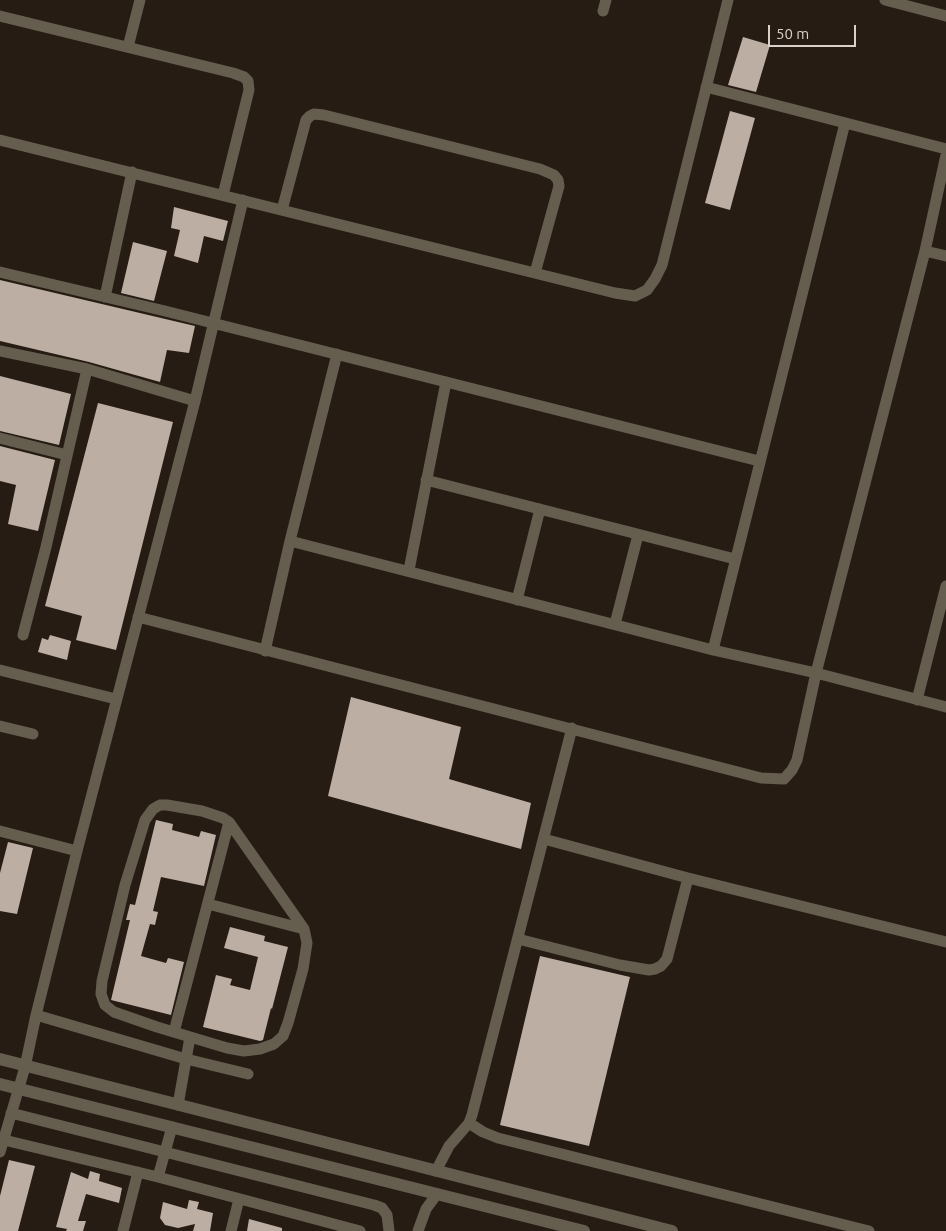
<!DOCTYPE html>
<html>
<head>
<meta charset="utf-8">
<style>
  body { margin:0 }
  #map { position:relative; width:946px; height:1231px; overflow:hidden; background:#261c14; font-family:Ubuntu,sans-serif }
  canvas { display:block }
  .scale { position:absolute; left:768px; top:25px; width:88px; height:22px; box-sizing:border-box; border:2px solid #d8d1cb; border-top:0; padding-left:6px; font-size:15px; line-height:18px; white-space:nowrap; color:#d8d1cb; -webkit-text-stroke:4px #261c14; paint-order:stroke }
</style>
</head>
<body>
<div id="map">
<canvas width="946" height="1231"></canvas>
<div class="scale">50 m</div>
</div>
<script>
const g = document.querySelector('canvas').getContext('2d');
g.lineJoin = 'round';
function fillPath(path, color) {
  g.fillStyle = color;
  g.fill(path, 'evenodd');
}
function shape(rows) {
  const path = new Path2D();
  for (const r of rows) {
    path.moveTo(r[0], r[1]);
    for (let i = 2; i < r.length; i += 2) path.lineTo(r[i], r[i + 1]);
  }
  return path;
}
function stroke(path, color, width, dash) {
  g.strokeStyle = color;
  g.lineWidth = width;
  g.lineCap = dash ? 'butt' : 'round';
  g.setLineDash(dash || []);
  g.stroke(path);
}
const building = shape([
  [743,37,770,45,756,92,728,85],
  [730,111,755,118,730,210,705,203],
  [174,207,228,221,223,241,204,236,198,263,174,256,180,230,171,228],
  [133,242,167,251,154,301,121,293],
  [0,280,195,326,189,353,167,350,160,382,89,362,0,341],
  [0,376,71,394,59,445,0,431],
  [98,403,173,422,116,650,76,640,82,616,45,606],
  [0,446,55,460,38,531,8,524,16,485,0,481],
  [50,635,71,641,67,660,38,652,42,638,48,640],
  [351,697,461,727,449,779,531,803,521,849,328,796],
  [156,820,173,824,172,830,199,837,201,831,216,835,204,886,161,877,153,911,158,912,155,925,150,924,141,956,166,963,168,958,184,962,171,1015,111,1000,130,920,126,920,130,904,135,905],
  [8,842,33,848,17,914,0,911,0,873],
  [230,927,265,936,264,941,288,947,272,1009,271,1008,263,1040,260,1041,203,1027,216,975,232,979,230,985,250,990,258,957,224,948],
  [540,956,630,977,589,1146,500,1125],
  [9,1160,35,1166,18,1231,0,1231,0,1196],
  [90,1171,100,1174,99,1181,122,1188,119,1203,86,1194,78,1221,86,1221,83,1231,66,1231,67,1229,56,1227,71,1172,88,1179],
  [189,1200,199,1202,197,1209,213,1213,210,1231,193,1231,195,1224,178,1228,165,1225,160,1218,163,1202,187,1209],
  [249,1219,282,1228,282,1231,247,1231]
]);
const minor = shape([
  [885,0,946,16],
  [603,11,606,0],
  [0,16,233,73,244,77,248,81,249,90,223,195],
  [128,47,140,0],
  [706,87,946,149],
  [0,140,615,293,635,296,647,290,655,279,662,265,728,0],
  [282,210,306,120,310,116,314,114,324,115,540,169,554,175,558,180,559,186,535,273],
  [925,251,946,256],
  [0,272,165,311,759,461],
  [105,297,132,172],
  [0,351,87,369,195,401],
  [0,438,67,455],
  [426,480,735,559],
  [290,541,713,650,816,673,946,707],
  [409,570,446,382],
  [517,600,540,509],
  [138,617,761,778,784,779,792,770,797,760,816,673,925,251,946,155],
  [615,624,638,535],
  [23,635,46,547,87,369],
  [713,650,845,123],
  [265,651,290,541,337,354],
  [0,670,116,699],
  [917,700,946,586],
  [0,726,33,734],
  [160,805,167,805,202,811,223,818,229,822,304,929,307,943,303,969,288,1023,283,1036,274,1044,260,1049,244,1051,227,1048,157,1027,114,1012,105,1005,101,994,102,981,125,885,145,820,153,809,160,805],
  [0,831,77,851],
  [544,839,688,878,946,942],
  [208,904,304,929],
  [518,939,620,965,649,970,655,969,661,966,667,959,688,878],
  [36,1015,186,1059,248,1074],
  [174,1032,229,822],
  [178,1105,190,1037],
  [11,1113,374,1205,382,1208,387,1215,389,1231],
  [469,1123,483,1132,498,1138,869,1231],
  [4,1140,158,1177,360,1231],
  [0,1152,25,1067,36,1015,77,851,195,401,243,200],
  [436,1171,449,1146,469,1123,472,1115,572,728],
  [158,1177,172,1127],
  [123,1231,138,1172],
  [231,1231,239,1199],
  [418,1231,426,1209,437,1194]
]);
const tertiary = shape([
  [0,1059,672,1231],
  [0,1084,584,1231]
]);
fillPath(building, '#bcaea3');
stroke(minor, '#655e4f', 11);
stroke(tertiary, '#655e4f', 12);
</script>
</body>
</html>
